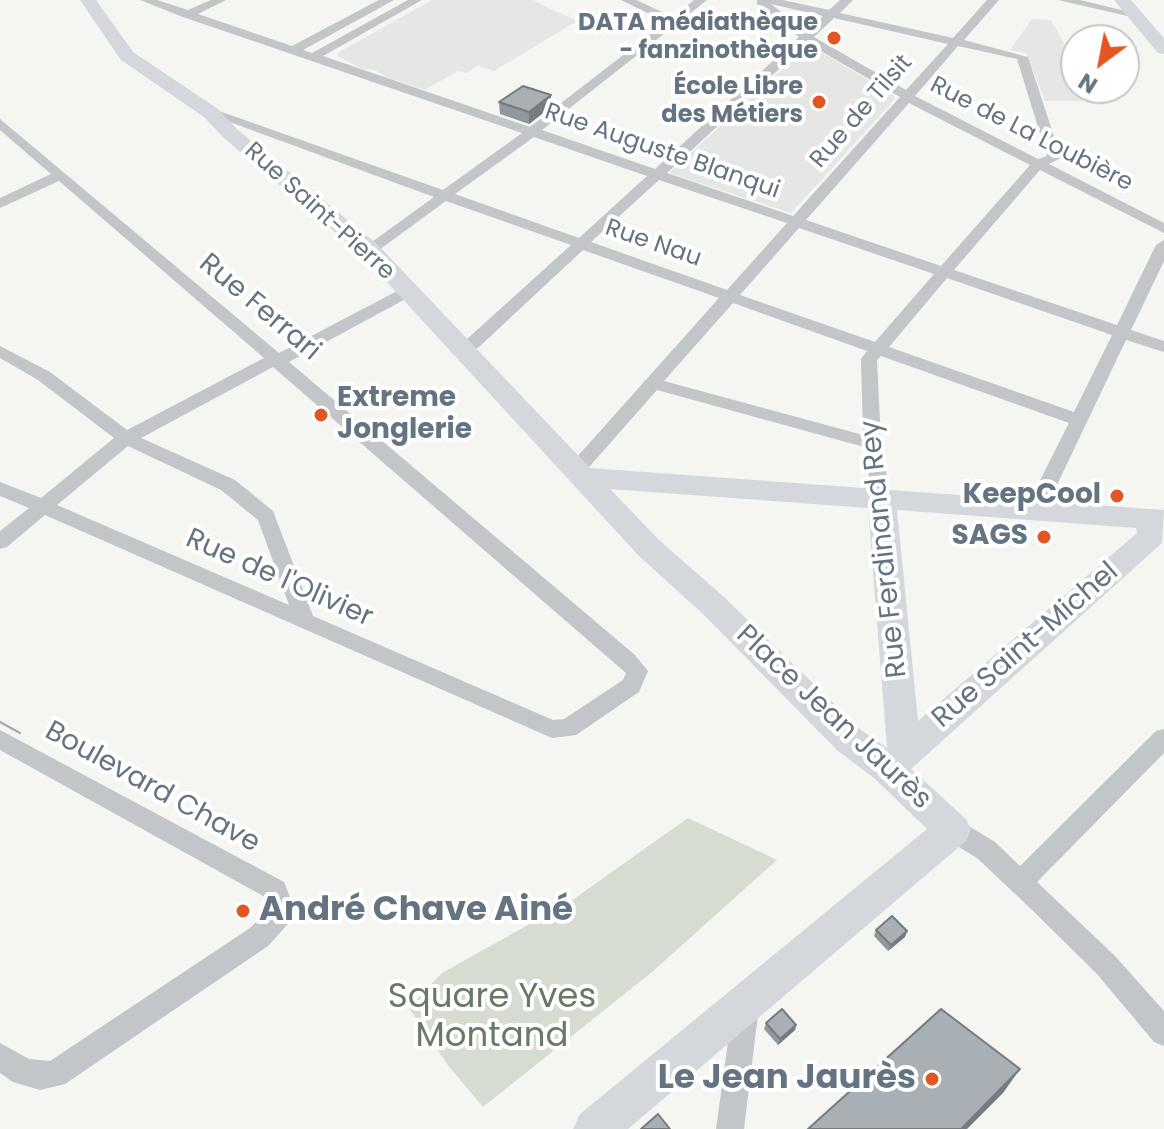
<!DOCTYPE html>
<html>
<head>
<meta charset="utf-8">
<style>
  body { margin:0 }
  #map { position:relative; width:1164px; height:1129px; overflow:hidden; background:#f5f5f1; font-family:Poppins,sans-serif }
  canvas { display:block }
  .north { position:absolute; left:1060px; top:24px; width:80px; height:80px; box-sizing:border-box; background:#fff; border:2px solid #c1c7cd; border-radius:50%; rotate:212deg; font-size:22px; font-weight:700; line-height:32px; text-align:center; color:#647483 }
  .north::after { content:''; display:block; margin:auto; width:28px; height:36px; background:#e35623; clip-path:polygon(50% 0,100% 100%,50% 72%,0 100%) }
</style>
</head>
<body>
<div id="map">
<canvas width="1164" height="1129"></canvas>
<div class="north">N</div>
</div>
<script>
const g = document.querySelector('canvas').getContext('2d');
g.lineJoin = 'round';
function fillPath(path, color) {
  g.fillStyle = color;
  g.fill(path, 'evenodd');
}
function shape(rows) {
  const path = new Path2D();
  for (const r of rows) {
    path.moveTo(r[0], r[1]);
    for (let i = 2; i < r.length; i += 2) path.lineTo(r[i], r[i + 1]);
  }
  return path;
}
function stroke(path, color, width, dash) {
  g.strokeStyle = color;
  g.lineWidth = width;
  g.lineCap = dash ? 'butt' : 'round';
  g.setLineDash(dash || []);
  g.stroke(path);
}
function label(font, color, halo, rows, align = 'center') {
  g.font = font + ' Poppins,sans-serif';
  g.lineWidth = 8;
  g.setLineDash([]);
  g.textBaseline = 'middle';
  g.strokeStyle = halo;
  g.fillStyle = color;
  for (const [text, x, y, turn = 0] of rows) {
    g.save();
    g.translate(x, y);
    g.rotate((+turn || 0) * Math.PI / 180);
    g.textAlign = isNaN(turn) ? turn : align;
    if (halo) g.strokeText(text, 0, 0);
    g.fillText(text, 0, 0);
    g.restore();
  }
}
const built = shape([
  [432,0,532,0,577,21,494,71,478,66,466,73,458,71,425,90,386,77,375,70,360,68,337,56,339,52],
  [1032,19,1051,20,1076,64,1076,88,1089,88,1096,101,1045,101,1026,53,1010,50],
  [805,49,816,49,893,95,895,99,791,213,669,173]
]);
const green = shape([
  [688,818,777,860,652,972,483,1107,447,1064,409,1008,442,973,571,901]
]);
const street = shape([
  [140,0,157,0,188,10,211,0,226,0,198,14,292,46,379,0,394,0,303,50,312,53,408,0,422,0,323,56,530,127,666,22,621,0,636,0,673,17,694,0,707,0,542,130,655,169,799,37,757,4,757,0,783,0,829,10,840,0,853,0,840,13,953,38,987,0,999,0,964,40,1028,57,1061,158,1049,164,1164,223,1164,233,1040,170,954,270,1117,325,1156,245,1164,240,1164,261,1131,330,1164,341,1164,352,1126,340,1045,510,1035,517,1025,510,1069,423,881,356,877,360,881,443,891,499,889,504,882,506,873,499,864,447,657,390,582,475,568,475,566,471,568,467,719,298,583,250,479,347,467,353,455,353,453,349,455,345,467,339,571,245,446,201,375,253,365,253,365,247,434,197,205,113,216,110,443,190,522,133,183,17,140,0],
  [771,4,823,16,806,31,771,4],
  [834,18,948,44,906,90,814,37,834,18],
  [807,43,900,97,793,216,667,173,807,43],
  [958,46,1017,59,1047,156,1038,159,915,96,958,46],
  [909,103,1030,165,941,266,806,220,909,103],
  [534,137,647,176,579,238,455,194,534,137],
  [659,180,787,223,727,290,591,242,659,180],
  [799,228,934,274,875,342,740,295,799,228],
  [947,278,1112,335,1074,412,889,347,947,278],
  [733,303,867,351,861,359,863,435,664,381,733,303],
  [1058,0,1080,0,1138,14,1132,17,1058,0],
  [0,119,279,353,401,289,413,289,413,295,289,362,635,655,648,671,639,692,576,735,552,738,45,515,7,547,0,549,0,531,29,508,0,496,0,482,41,498,114,438,38,380,0,358,0,346,50,372,127,430,264,358,59,181,0,208,0,198,51,174,0,130,0,119],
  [273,367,619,667,626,673,623,680,564,719,553,720,313,616,273,511,235,480,141,438,273,367],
  [128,446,221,490,258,520,289,605,57,505,128,446],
  [1164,729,1164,753,1037,882,1115,956,1164,1011,1164,1046,1154,1042,1097,974,1031,909,977,858,944,838,941,830,944,822,953,819,962,822,995,842,1020,866,1156,731,1164,729],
  [0,730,284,882,292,902,287,925,268,946,65,1084,40,1090,13,1082,0,1073,0,1043,29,1059,50,1061,250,928,266,912,266,902,265,897,0,750,0,730],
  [746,993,756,997,759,1006,744,1129,716,1129,733,1006,736,997,746,993]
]);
const secondary = shape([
  [80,0,96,0,133,52,218,109,238,130,378,245,590,468,1164,510,1162,543,911,769,966,819,971,830,966,841,628,1129,573,1129,580,1114,927,829,875,779,837,750,702,613,639,556,362,255,224,138,204,117,121,60,80,0],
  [610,489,868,508,887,748,861,730,724,597,659,540,610,489],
  [897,510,1136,528,1137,533,918,721,897,510],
  [1114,0,1131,0,1164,38,1164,54,1158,53,1114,0]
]);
const tram = shape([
  [0,722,20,733]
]);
const wall = shape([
  [499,102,551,107,529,124,500,114],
  [876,930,907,931,905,937,888,951,874,936],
  [766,1023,796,1025,795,1030,778,1045,764,1029]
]);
const shadedWall = shape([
  [551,95,551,107,529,124,529,112],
  [907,931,905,937,888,951,891,945],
  [796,1025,795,1030,778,1045,780,1039],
  [1020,1069,1003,1093,967,1129,961,1129]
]);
const building = shape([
  [523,86,551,95,529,112,499,102,523,86],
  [892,916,907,931,891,945,876,930,892,916],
  [782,1009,796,1025,780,1039,766,1023,782,1009],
  [941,1009,1020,1069,961,1129,808,1129,941,1009],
  [658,1114,670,1129,641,1129,658,1114]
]);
const markers = [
  [834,38,8,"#e35623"],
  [819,102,8,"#e35623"],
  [321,415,8,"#e35623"],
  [1117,496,8,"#e35623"],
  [1044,537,8,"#e35623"],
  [243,911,8,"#e35623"],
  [932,1079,8,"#e35623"]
];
const farPoinames = [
  ["DATA médiathèque",818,24],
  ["- fanzinothèque",818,52],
  ["École Libre",803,88],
  ["des Métiers",803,116]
];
const farStreetnames = [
  ["Rue de Tilsit",862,112,-49],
  ["Rue de La Loubière",1031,135,27],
  ["Rue Auguste Blanqui",662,152,19],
  ["Rue Saint-Pierre",319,212,42],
  ["Rue Nau",653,244,19]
];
const streetNames = [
  ["Rue Ferrari",259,308,40],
  ["Rue Ferdinand Rey",885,549,-96],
  ["Rue de l'Olivier",279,579,24],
  ["Rue Saint-Michel",1026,646,-41],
  ["Place Jean Jaurès",833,718,43],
  ["Boulevard Chave",152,788,29]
];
const poiNames = [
  ["Extreme",337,399,"left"],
  ["Jonglerie",337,431,"left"],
  ["KeepCool",1101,496],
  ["SAGS",1028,537]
];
const nearPoinames = [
  ["André Chave Ainé",259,911],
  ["Le Jean Jaurès",916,1079,"right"]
];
const nearParknames = [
  ["Square Yves",492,998],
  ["Montand",492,1037]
];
fillPath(built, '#e6e7e5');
fillPath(green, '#d6dcd2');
fillPath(street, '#c2c6c9');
fillPath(secondary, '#d4d8dc');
stroke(tram, '#a3a8ae', 2);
fillPath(wall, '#90979d');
fillPath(shadedWall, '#767b7f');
fillPath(building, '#a8b0b6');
stroke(building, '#767b7f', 2);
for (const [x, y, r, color] of markers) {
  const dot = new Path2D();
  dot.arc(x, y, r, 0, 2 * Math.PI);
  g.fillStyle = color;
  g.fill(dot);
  stroke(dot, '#fff', 3);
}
label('bold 24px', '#647483', '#fff', farPoinames, 'right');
label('24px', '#647483', '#fff', farStreetnames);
label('28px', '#647483', '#fff', streetNames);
label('bold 28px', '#647483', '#fff', poiNames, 'right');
label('bold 34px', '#647483', '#fff', nearPoinames, 'left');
label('34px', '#677a63', '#fff', nearParknames);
</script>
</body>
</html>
